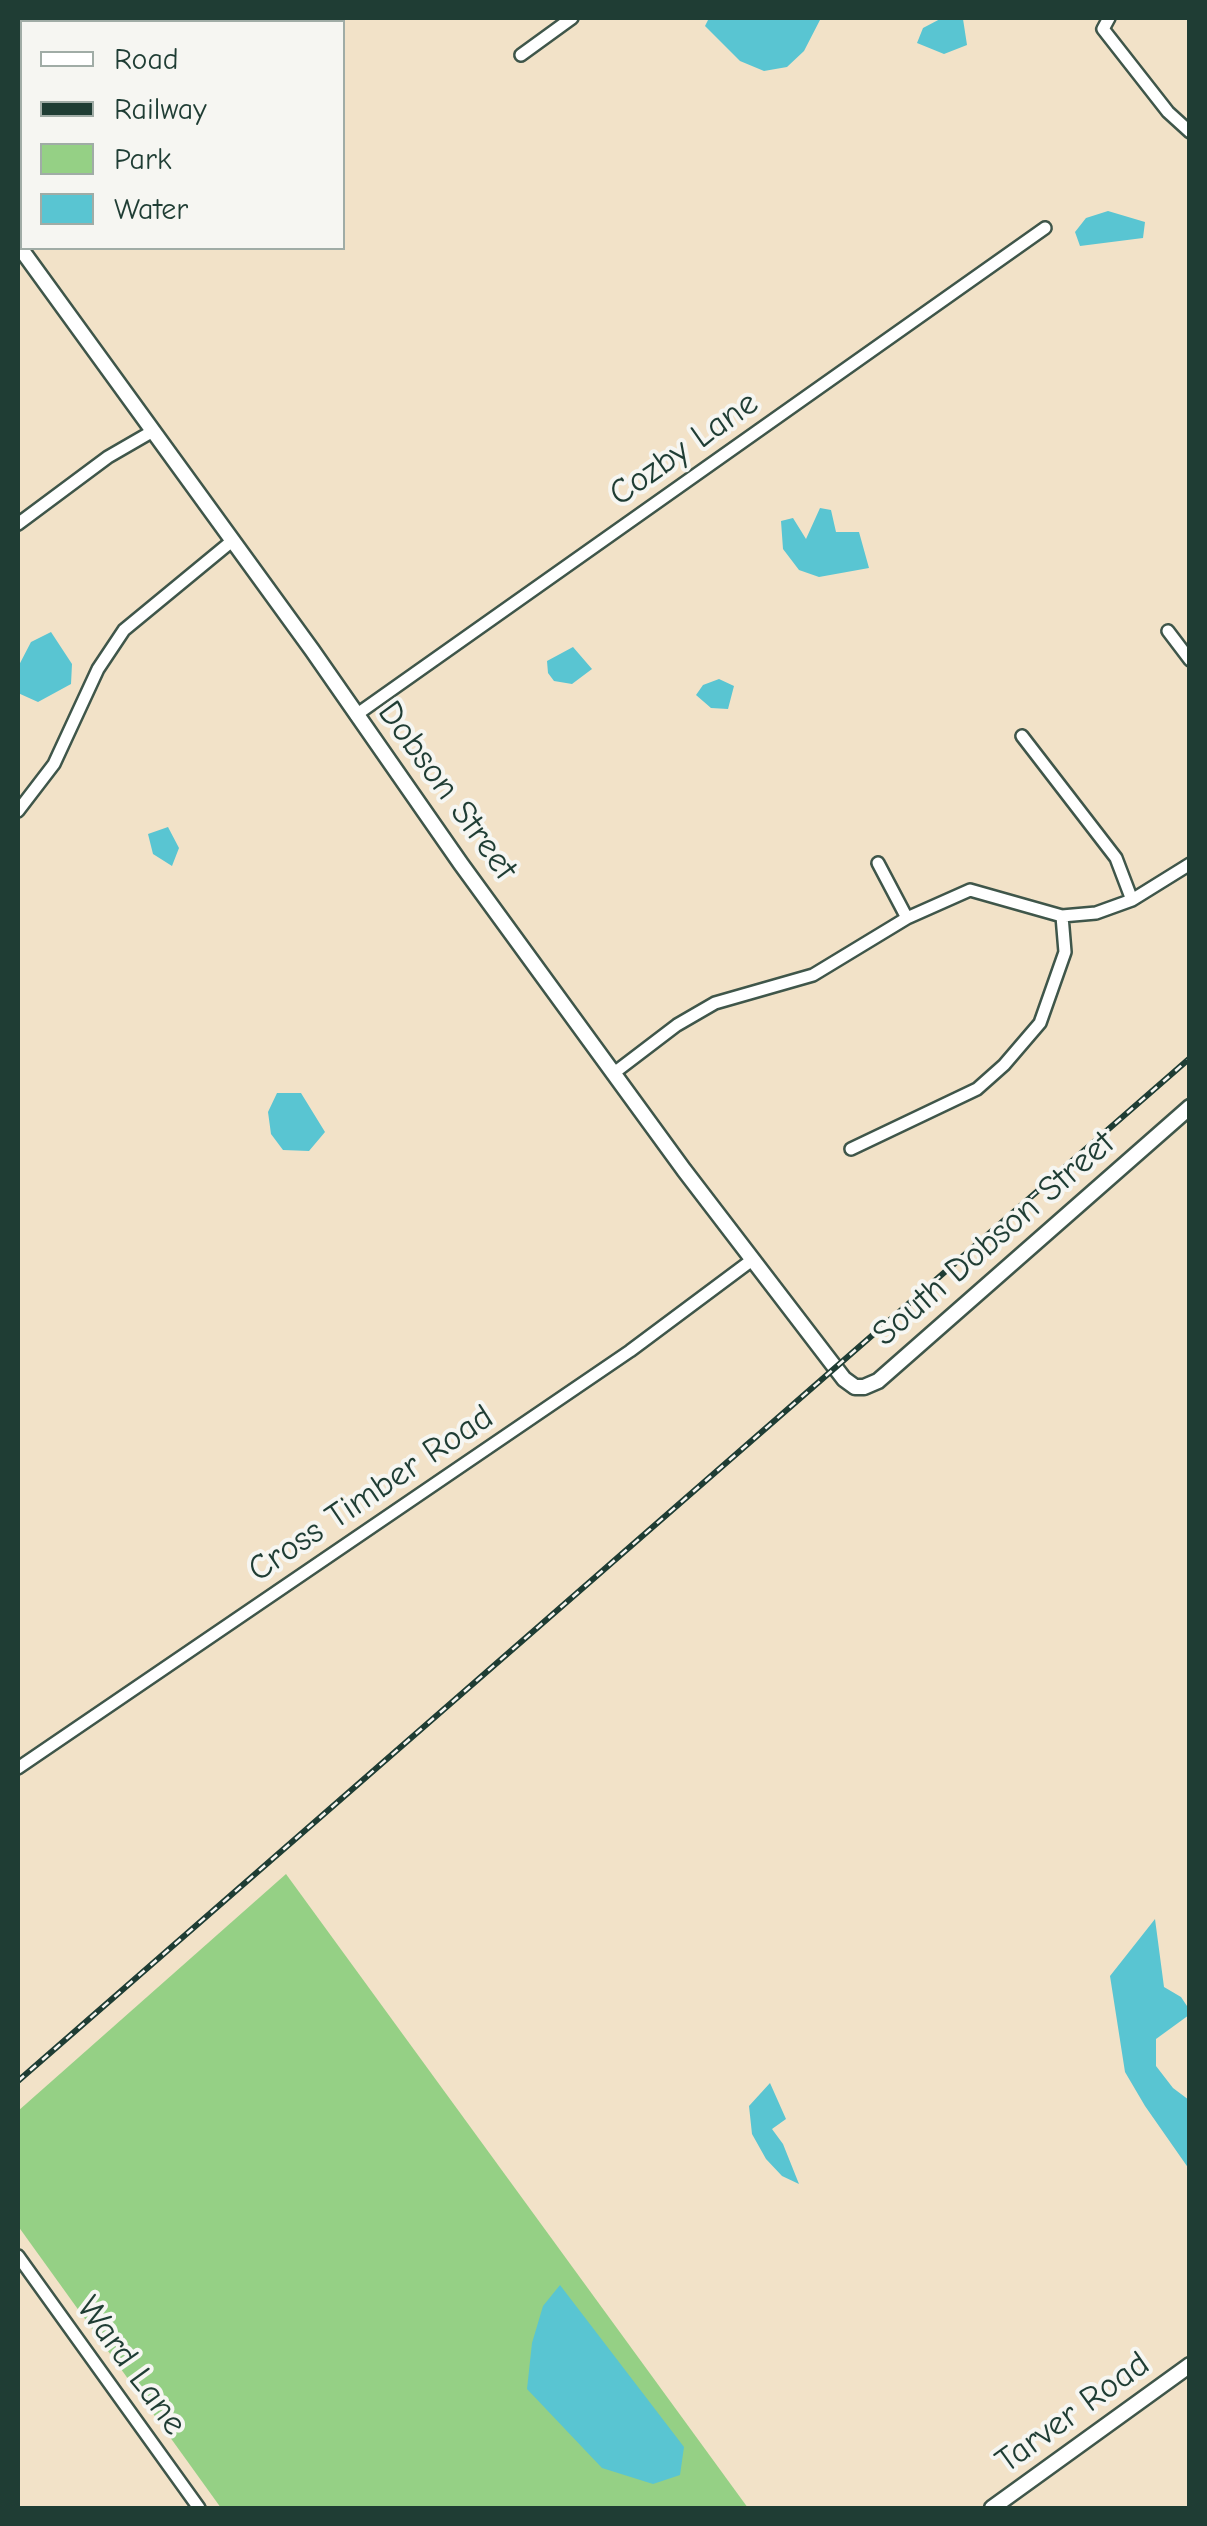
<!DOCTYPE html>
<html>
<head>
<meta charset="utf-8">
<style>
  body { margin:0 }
  #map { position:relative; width:1207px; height:2526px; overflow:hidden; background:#f2e2c8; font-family:"Comic Neue",sans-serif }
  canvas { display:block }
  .frame { position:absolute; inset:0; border:20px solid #1f3d34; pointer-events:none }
  .legend { position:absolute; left:20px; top:20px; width:325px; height:230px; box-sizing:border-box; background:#f6f6f2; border:2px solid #a0aca6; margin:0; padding:12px 18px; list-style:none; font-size:30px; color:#1f3d34 }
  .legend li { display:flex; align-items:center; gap:20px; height:50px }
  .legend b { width:50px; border:2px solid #a0aca6 }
</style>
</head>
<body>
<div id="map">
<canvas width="1207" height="2526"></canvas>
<div class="frame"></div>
<ul class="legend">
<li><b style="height:12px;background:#fff"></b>Road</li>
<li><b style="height:12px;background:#1f3d34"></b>Railway</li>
<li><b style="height:28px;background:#95d085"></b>Park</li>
<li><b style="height:28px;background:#59c5d2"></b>Water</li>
</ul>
</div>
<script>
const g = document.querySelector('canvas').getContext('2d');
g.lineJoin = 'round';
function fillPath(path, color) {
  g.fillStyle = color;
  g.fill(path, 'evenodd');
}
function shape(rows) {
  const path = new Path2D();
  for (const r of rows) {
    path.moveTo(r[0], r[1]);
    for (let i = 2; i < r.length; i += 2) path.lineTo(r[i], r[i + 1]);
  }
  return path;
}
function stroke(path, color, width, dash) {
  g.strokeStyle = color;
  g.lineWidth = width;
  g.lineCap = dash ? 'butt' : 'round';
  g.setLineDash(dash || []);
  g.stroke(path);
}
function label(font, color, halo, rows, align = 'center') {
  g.font = font + ' "Comic Neue",sans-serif';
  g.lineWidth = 8;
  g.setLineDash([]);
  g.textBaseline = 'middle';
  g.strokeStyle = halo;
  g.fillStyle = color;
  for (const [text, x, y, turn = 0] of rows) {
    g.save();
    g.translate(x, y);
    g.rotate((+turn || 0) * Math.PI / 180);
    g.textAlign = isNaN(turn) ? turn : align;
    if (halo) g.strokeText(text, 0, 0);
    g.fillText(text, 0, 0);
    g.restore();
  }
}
const green = shape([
  [286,1874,748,2508,221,2508,18,2226,18,2111]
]);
const forest = shape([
  [36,18,333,18,326,22,40,22]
]);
const water = shape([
  [709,18,821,18,804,51,787,67,764,71,740,61,705,26],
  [942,18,963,19,967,45,944,54,917,43,923,28],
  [1108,211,1145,222,1143,238,1080,246,1075,232,1086,218],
  [820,508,831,510,836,532,859,532,869,568,819,577,799,570,783,549,781,521,793,518,806,539],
  [51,632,72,664,71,684,38,702,18,693,18,667,31,642],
  [573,647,592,669,572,684,554,681,548,673,547,661],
  [719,679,734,686,728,709,711,708,696,695,703,685],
  [168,827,179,848,172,866,153,854,148,834],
  [277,1093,301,1093,325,1132,309,1151,283,1150,271,1134,268,1112],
  [1155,1919,1164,1987,1181,1997,1189,2009,1189,2015,1156,2039,1156,2066,1173,2088,1189,2100,1189,2169,1145,2106,1125,2072,1110,1976],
  [770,2083,786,2119,772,2129,783,2144,799,2184,782,2176,766,2159,752,2134,749,2106],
  [560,2285,684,2447,680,2475,653,2484,602,2468,527,2389,532,2343,543,2306]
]);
const minor = shape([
  [1109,18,1103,29,1168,112,1190,132],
  [521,55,572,18],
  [18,524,108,457,153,431],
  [1168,631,1190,660],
  [356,715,1045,228],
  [1022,736,1116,858,1132,900],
  [18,811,54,764,98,669,124,630,232,541],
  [878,863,907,918],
  [614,1073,677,1025,715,1003,813,975,907,918,970,890,1062,916,1096,913,1132,900,1190,864],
  [851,1149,977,1089,1004,1065,1040,1023,1065,952,1062,916],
  [18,1768,630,1351,752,1260],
  [18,2256,199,2508]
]);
const tertiary = shape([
  [18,245,312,650,461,864,684,1170,844,1379,855,1387,864,1387,878,1381,1190,1107],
  [992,2508,1190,2365]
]);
const rail = shape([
  [18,2081,1190,1058]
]);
const streetNames = [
  ["Cozby Lane",684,449,-35],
  ["Dobson Street",447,791,54],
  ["South Dobson Street",994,1239,-41],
  ["Cross Timber Road",371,1494,-34],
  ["Ward Lane",131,2366,54],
  ["Tarver Road",1073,2413,-36]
];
fillPath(green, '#95d085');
fillPath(forest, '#78b272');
fillPath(water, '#59c5d2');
stroke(minor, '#3f564a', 16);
stroke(tertiary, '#3f564a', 19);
stroke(minor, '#fff', 11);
stroke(tertiary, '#fff', 14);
stroke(rail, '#1f3d34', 6);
stroke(rail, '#f6f6f2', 2.5, [8]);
label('35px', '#1f3d34', '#f6f6f2', streetNames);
</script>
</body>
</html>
